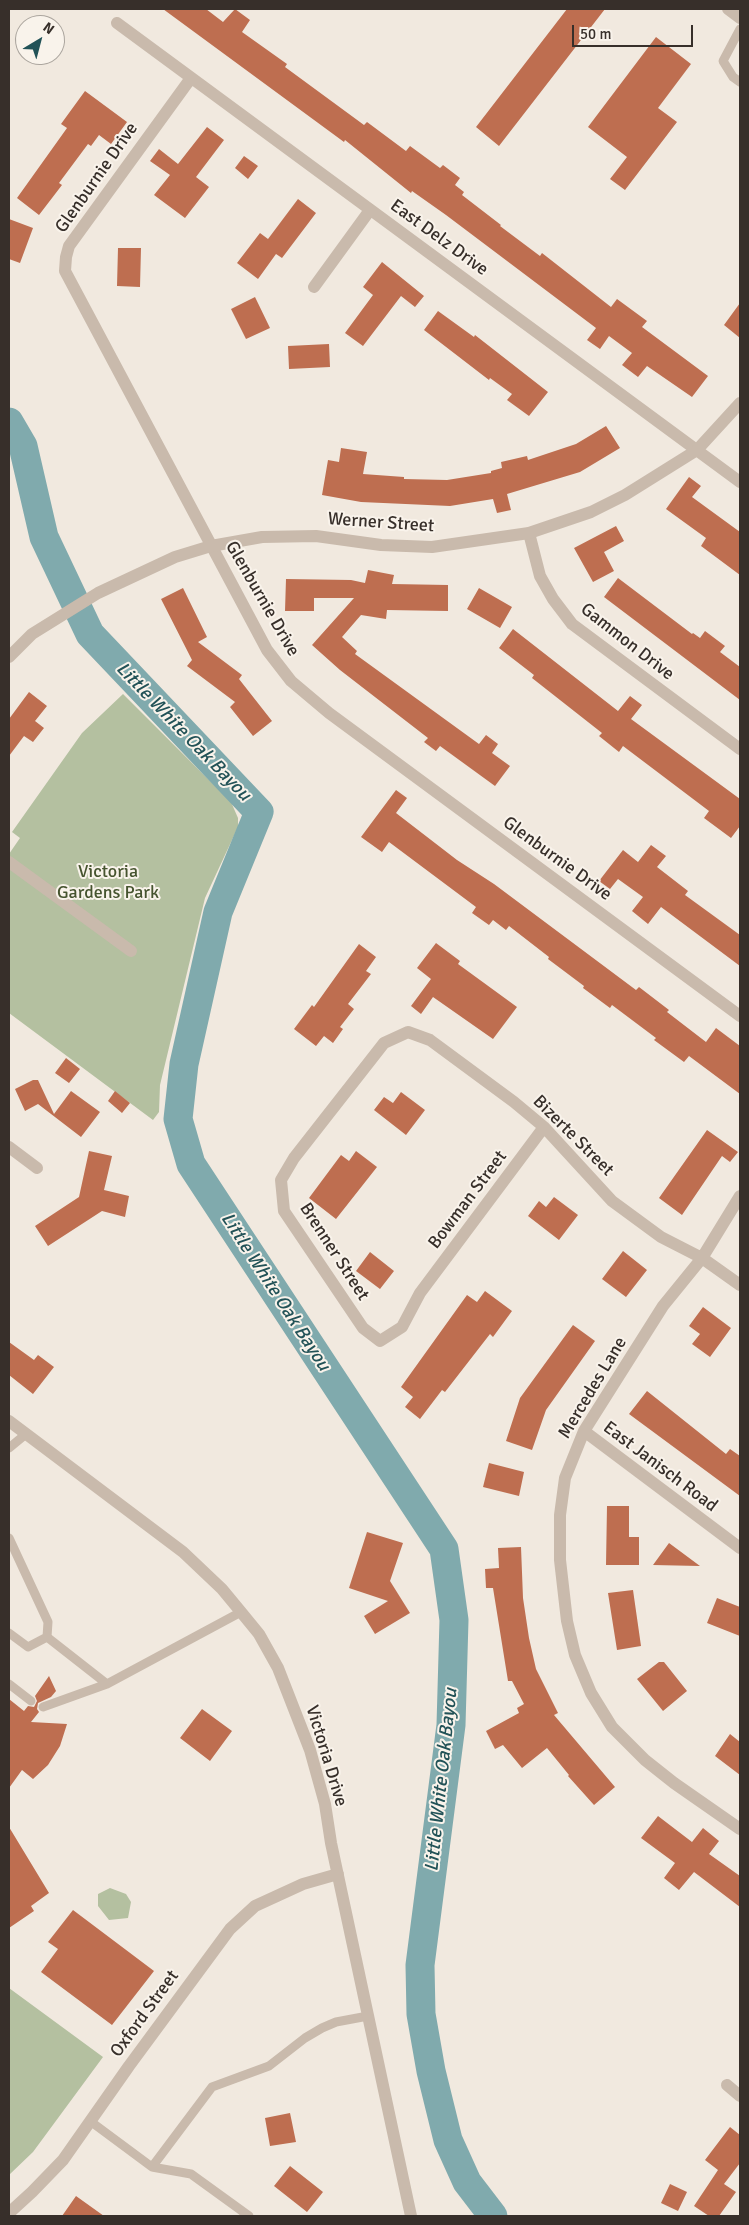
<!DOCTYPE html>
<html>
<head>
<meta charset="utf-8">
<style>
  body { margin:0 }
  #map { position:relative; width:749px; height:2225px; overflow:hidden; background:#f1e9df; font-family:Signika,sans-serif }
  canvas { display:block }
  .frame { position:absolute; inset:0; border:10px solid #372f2a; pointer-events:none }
  .north { position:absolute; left:15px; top:15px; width:50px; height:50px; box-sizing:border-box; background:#f9f3eb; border:1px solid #aba59e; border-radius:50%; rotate:37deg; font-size:14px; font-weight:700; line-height:20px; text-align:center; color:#372f2a }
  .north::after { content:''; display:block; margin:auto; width:18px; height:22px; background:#225257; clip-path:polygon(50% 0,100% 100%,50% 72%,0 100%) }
  .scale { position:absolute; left:572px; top:25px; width:121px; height:22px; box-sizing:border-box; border:2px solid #372f2a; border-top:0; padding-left:6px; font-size:15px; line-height:18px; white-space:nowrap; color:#372f2a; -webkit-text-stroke:4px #f9f3eb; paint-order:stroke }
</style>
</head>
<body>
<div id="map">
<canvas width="749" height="2225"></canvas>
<div class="frame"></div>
<div class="north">N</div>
<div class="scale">50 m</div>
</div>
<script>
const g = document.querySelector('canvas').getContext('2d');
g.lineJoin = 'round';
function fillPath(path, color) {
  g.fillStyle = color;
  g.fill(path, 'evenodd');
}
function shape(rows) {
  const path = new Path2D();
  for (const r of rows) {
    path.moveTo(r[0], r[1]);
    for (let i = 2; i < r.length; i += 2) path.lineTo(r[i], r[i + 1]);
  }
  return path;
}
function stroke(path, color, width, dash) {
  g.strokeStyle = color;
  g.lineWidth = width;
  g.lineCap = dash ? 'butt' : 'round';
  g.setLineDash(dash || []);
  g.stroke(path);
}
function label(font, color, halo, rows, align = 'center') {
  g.font = font + ' Signika,sans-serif';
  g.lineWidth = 4;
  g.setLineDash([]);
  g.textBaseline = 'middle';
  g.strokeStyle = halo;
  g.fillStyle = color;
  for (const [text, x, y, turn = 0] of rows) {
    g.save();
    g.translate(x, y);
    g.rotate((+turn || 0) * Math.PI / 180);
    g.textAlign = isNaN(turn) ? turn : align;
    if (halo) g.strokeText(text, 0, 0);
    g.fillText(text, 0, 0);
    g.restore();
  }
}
const green = shape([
  [123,694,231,802,238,818,238,827,205,898,160,1085,159,1112,153,1120,9,1013,9,854,20,838,12,832,82,733],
  [110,1888,126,1894,131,1902,128,1918,109,1920,98,1906,98,1894],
  [9,1988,103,2057,33,2152,9,2175]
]);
const river = shape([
  [9,422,23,446,44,537,90,634,259,812,218,912,184,1064,178,1119,191,1164,444,1549,454,1620,451,1725,420,1965,421,2014,431,2071,448,2140,467,2182,493,2216]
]);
const building = shape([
  [163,9,206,9,223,22,235,9,250,20,242,32,287,64,285,67,364,125,367,122,406,151,410,146,440,168,443,165,460,178,455,185,464,192,462,195,501,225,500,226,540,256,542,253,611,307,617,299,647,321,642,327,708,376,692,397,647,366,638,377,622,365,632,353,609,336,600,349,587,340,596,328,446,215,412,191,411,193,345,140,344,142],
  [567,9,605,9,499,146,476,127],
  [656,37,691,64,658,108,677,122,625,190,610,179,627,157,588,127],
  [85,91,127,122,111,144,99,135,91,146,88,144,59,183,62,185,39,215,17,198,67,128,61,124],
  [207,127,224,140,196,177,209,187,185,218,154,195,170,175,150,161,159,149,178,164],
  [244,156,258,166,248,179,235,168],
  [298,199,316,213,282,258,276,254,258,279,237,263,260,233,268,239],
  [9,219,33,228,20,263,9,259],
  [118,248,141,248,140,287,117,286],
  [382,262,424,296,415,307,401,296,363,346,345,333,373,295,363,287],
  [255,297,270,328,246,339,231,309],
  [740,303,740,338,724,325],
  [438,311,474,337,475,335,548,392,529,416,507,400,512,394,490,378,489,380,424,330],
  [329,344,330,367,289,369,288,346],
  [606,426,620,448,580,472,507,494,511,510,497,513,493,499,450,506,361,502,322,495,328,460,339,462,341,448,367,452,363,474,404,477,404,479,447,480,491,473,491,471,502,468,501,462,527,456,528,460,576,444],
  [689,477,701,486,692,497,740,532,740,575,701,546,706,538,666,509],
  [616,526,624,541,604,552,614,571,593,582,574,548],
  [368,570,394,575,392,584,448,585,448,611,387,610,386,619,361,615,342,637,357,651,355,654,479,744,486,735,498,744,492,753,510,766,495,786,440,746,436,751,424,742,428,738,340,670,312,645,354,598,314,598,314,611,285,611,286,579,351,580,365,583],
  [618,578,692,634,693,633,700,638,705,631,725,646,720,652,740,667,740,700,604,597],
  [183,588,207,637,198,642,242,675,239,679,272,721,253,736,230,707,235,702,187,666,192,660,161,599],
  [479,588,512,607,500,628,467,609],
  [513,629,618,711,630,696,642,705,631,719,740,799,740,826,731,838,704,818,709,811,623,746,619,752,599,736,602,733,532,678,534,675,499,648],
  [29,692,47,706,35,721,44,728,33,742,24,736,9,756,9,719],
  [396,790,407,798,396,813,457,860,494,884,636,990,639,987,669,1010,667,1012,706,1042,716,1028,740,1046,740,1094,689,1056,684,1062,654,1040,656,1038,612,1005,610,1008,583,988,584,986,548,959,549,957,509,926,506,930,493,920,489,925,472,913,476,907,389,842,382,852,361,837],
  [651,845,666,856,657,867,688,891,685,895,740,935,740,966,661,907,648,924,632,911,643,897,618,879,610,889,599,881,623,850,638,862],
  [436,943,460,961,458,964,517,1007,493,1039,433,997,421,1014,411,1006,431,979,417,968],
  [359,944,376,957,366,971,371,974,348,1004,354,1009,340,1027,343,1029,333,1043,324,1036,316,1046,294,1029,312,1005,314,1007],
  [66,1058,80,1069,69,1083,55,1073],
  [33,1080,38,1080,54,1114,71,1091,100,1112,81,1137,38,1104,25,1111,15,1089],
  [115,1091,130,1103,122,1113,108,1101],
  [401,1092,425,1110,406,1135,374,1110,384,1097,393,1103],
  [707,1130,738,1152,730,1162,722,1156,682,1215,659,1198],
  [89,1151,112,1156,104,1190,129,1196,125,1217,102,1211,48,1246,35,1226,79,1197],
  [356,1151,377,1167,336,1219,309,1198,341,1155,349,1161],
  [554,1197,578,1215,559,1240,528,1216,539,1201,546,1207],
  [623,1251,647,1270,626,1297,602,1279],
  [370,1252,394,1271,380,1289,356,1271],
  [485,1291,512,1311,493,1337,490,1334,445,1392,442,1390,420,1419,405,1407,413,1397,401,1387,467,1295,477,1302],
  [703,1307,731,1328,710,1357,692,1344,700,1334,689,1326],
  [573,1325,595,1341,546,1410,532,1450,506,1441,520,1398],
  [9,1342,34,1360,38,1355,54,1367,33,1394,9,1375],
  [647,1391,726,1454,730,1449,740,1456,740,1496,629,1414],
  [489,1463,524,1472,519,1496,483,1487],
  [607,1506,629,1506,629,1537,639,1537,639,1565,606,1565],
  [367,1532,403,1543,390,1581,410,1613,375,1634,364,1616,388,1601,349,1588],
  [669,1543,700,1566,653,1565],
  [521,1547,523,1598,529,1638,536,1669,558,1713,554,1715,615,1787,594,1805,568,1776,569,1775,547,1748,522,1768,503,1745,495,1749,486,1731,519,1713,517,1708,524,1704,512,1681,508,1681,493,1588,486,1588,485,1569,499,1568,498,1548],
  [633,1590,641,1646,617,1650,608,1593],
  [717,1598,740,1607,740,1636,707,1623],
  [659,1662,664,1662,687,1691,663,1711,637,1679],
  [49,1676,56,1691,51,1697,38,1703,37,1709,39,1712,31,1722,67,1724,60,1746,48,1765,33,1779,22,1770,9,1788,9,1699,24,1711,28,1706,34,1707,37,1701,35,1696],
  [202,1709,232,1731,210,1761,180,1738],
  [730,1734,740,1742,740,1775,715,1756],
  [658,1816,692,1842,703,1828,719,1841,709,1854,740,1876,740,1907,694,1872,679,1890,664,1878,675,1863,641,1838],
  [9,1827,49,1893,31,1906,34,1911,9,1928],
  [73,1910,154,1971,112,2025,41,1972,58,1949,48,1942],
  [290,2113,296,2142,270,2146,265,2118],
  [730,2127,740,2135,740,2163,724,2184,736,2192,719,2216,709,2216,694,2206,718,2170,705,2160],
  [290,2166,323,2192,307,2212,274,2186],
  [670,2184,687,2192,678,2211,661,2203],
  [76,2196,104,2216,62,2216]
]);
const service = shape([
  [740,29,723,61,733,77,740,82],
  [9,1448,26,1434],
  [9,1538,48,1622,47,1637],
  [9,1633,28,1647,47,1637],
  [9,1684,31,1701],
  [107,1684,241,1612],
  [43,1707,107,1684,47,1637],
  [90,2121,152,2167,191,2174,249,2216],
  [152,2167,212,2087,269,2066,305,2038,322,2028,336,2022,368,2016]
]);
const minor = shape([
  [728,9,740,18],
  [117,23,740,482],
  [191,78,69,246,66,257,65,271,267,650,291,681,329,713,740,1016],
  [314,287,370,210],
  [529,533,540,576,553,599,572,624,740,749],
  [9,862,131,951],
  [544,1127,420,1293,402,1327,380,1341,363,1328,284,1211,281,1180,294,1158,384,1043,408,1032,430,1040,514,1102,544,1127,612,1201,661,1237,702,1258,740,1285],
  [9,1147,37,1168],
  [740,1196,702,1258,663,1306,584,1431,565,1478,560,1515,560,1560,567,1621,575,1655,591,1693,612,1727,645,1760,674,1783,740,1829],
  [584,1431,740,1548],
  [727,2085,740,2096]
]);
const tertiary = shape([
  [9,657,32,634,98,593,175,557,211,546,262,537,316,536,381,545,432,547,529,533,591,512,625,495,697,450,740,403],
  [9,1421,183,1552,222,1589,241,1612,259,1634,278,1668,310,1750,325,1804,331,1843,411,2216],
  [9,2213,32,2192,63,2160,129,2066,230,1929,255,1906,303,1884,338,1874]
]);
const streetNames = [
  ["Glenburnie Drive",97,178,-55],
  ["East Delz Drive",439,238,36],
  ["Werner Street",381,523,4],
  ["Glenburnie Drive",262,599,60],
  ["Gammon Drive",627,642,38],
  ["Glenburnie Drive",557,859,36],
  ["Bizerte Street",573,1136,45],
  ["Bowman Street",468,1200,-53],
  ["Brenner Street",334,1252,57],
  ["Mercedes Lane",593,1388,-59],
  ["East Janisch Road",660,1467,37],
  ["Victoria Drive",326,1756,73],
  ["Oxford Street",145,2014,-54]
];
const parkNames = [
  ["Victoria",108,872],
  ["Gardens Park",108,893]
];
const waterNames = [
  ["Little White Oak Bayou",183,732,46],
  ["Little White Oak Bayou",275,1292,57],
  ["Little White Oak Bayou",442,1780,-84]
];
fillPath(green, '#b4c0a0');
stroke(river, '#80aaad', 29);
fillPath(building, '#be6e50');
stroke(service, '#c9baac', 9);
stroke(minor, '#c9baac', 12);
stroke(tertiary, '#c9baac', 12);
label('18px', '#372f2a', '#f9f3eb', streetNames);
label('18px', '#46542f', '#f9f3eb', parkNames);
label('italic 19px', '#225257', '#f9f3eb', waterNames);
</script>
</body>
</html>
